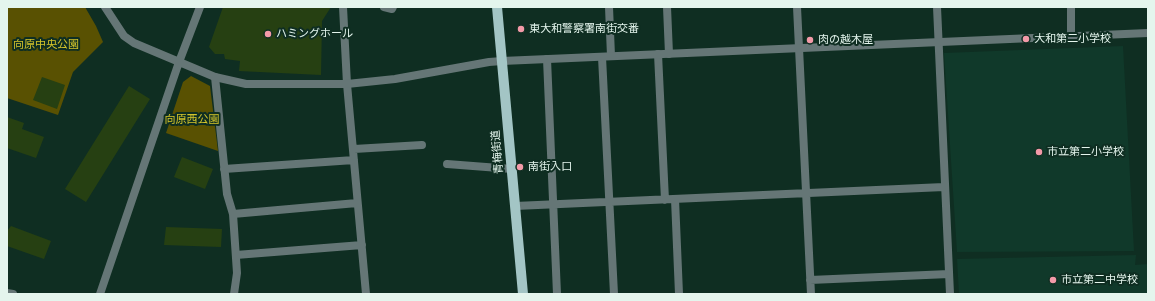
<!DOCTYPE html>
<html>
<head>
<meta charset="utf-8">
<style>
  body { margin:0 }
  #map { position:relative; width:1155px; height:301px; overflow:hidden; background:#0f2e22; font-family:"Titillium Web",sans-serif }
  canvas { display:block }
  .frame { position:absolute; inset:0; border:8px solid #e4f5ed; pointer-events:none }
</style>
</head>
<body>
<div id="map">
<canvas width="1155" height="301"></canvas>
<div class="frame"></div>
</div>
<script>
const g = document.querySelector('canvas').getContext('2d');
g.lineJoin = 'round';
function fillPath(path, color) {
  g.fillStyle = color;
  g.fill(path, 'evenodd');
}
function shape(rows) {
  const path = new Path2D();
  for (const r of rows) {
    path.moveTo(r[0], r[1]);
    for (let i = 2; i < r.length; i += 2) path.lineTo(r[i], r[i + 1]);
  }
  return path;
}
function stroke(path, color, width, dash) {
  g.strokeStyle = color;
  g.lineWidth = width;
  g.lineCap = dash ? 'butt' : 'round';
  g.setLineDash(dash || []);
  g.stroke(path);
}
function label(font, color, halo, rows, align = 'center') {
  g.font = font + ' "Titillium Web","Noto Sans JP",sans-serif';
  g.lineWidth = 4;
  g.setLineDash([]);
  g.textBaseline = 'middle';
  g.strokeStyle = halo;
  g.fillStyle = color;
  for (const [text, x, y, turn = 0] of rows) {
    g.save();
    g.translate(x, y);
    g.rotate((+turn || 0) * Math.PI / 180);
    g.textAlign = isNaN(turn) ? turn : align;
    if (halo) g.strokeText(text, 0, 0);
    g.fillText(text, 0, 0);
    g.restore();
  }
}
const built = shape([
  [1123,46,1134,251,957,252,944,53],
  [1136,255,1135,265,1148,264,1148,294,959,294,957,259]
]);
const green = shape([
  [7,7,85,7,96,26,103,42,73,72,58,115,7,98],
  [191,76,210,86,218,151,166,133,183,82]
]);
const building = shape([
  [223,7,331,7,322,21,321,75,239,71,240,61,225,59,224,54,215,54,209,47],
  [42,77,65,85,57,109,33,100],
  [129,86,150,99,86,202,65,189],
  [7,117,24,123,22,129,44,137,36,158,7,148],
  [182,157,213,169,205,189,174,177],
  [11,226,51,241,44,259,7,246,7,231],
  [166,227,222,229,221,247,164,245]
]);
const minor = shape([
  [343,7,347,84,366,294],
  [384,7,392,9,393,7],
  [609,7,611,56],
  [667,7,669,54],
  [797,7,811,294],
  [937,7,950,294],
  [1071,7,1071,37],
  [658,54,665,200],
  [602,57,614,294],
  [547,59,557,294],
  [215,77,227,194,233,214,237,273,234,294],
  [354,149,422,145],
  [447,164,512,169],
  [224,169,354,160],
  [675,199,679,294],
  [515,206,944,187],
  [233,214,357,203],
  [236,255,362,245],
  [810,280,949,274]
]);
const tertiary = shape([
  [105,7,124,36,134,43,215,77,246,84,347,84,395,79,489,62,502,61,1148,33],
  [7,293,13,294],
  [100,294,179,62,200,7]
]);
const primary = shape([
  [497,7,523,294]
]);
const markers = [
  [521,29,4,"#f39aa8"],
  [268,34,4,"#f39aa8"],
  [1026,39,4,"#f39aa8"],
  [810,40,4,"#f39aa8"],
  [1039,152,4,"#f39aa8"],
  [520,167,4,"#f39aa8"],
  [1053,280,4,"#f39aa8"]
];
const poiNames = [
  ["東大和警察署南街交番",529,29],
  ["ハミングホール",276,34],
  ["大和第二小学校",1034,39],
  ["肉の越木屋",818,40],
  ["市立第二小学校",1047,152],
  ["南街入口",528,167],
  ["市立第二中学校",1061,280]
];
const parkNames = [
  ["向原中央公園",46,45],
  ["向原西公園",192,120]
];
const streetNames = [
  ["青梅街道",498,152,-95]
];
fillPath(built, '#10392a');
fillPath(green, '#595102');
fillPath(building, '#264012');
stroke(minor, '#657676', 8);
stroke(tertiary, '#657676', 8);
stroke(primary, '#a3c5c5', 10);
for (const [x, y, r, color] of markers) {
  const dot = new Path2D();
  dot.arc(x, y, r, 0, 2 * Math.PI);
  g.fillStyle = color;
  g.fill(dot);
  stroke(dot, '#0f2e22', 1.5);
}
label('11px', '#e4f5ed', '#0f2e22', poiNames, 'left');
label('11px', '#d4c42b', '#0f2e22', parkNames);
label('11px', '#e4f5ed', '#0f2e22', streetNames);
</script>
</body>
</html>
